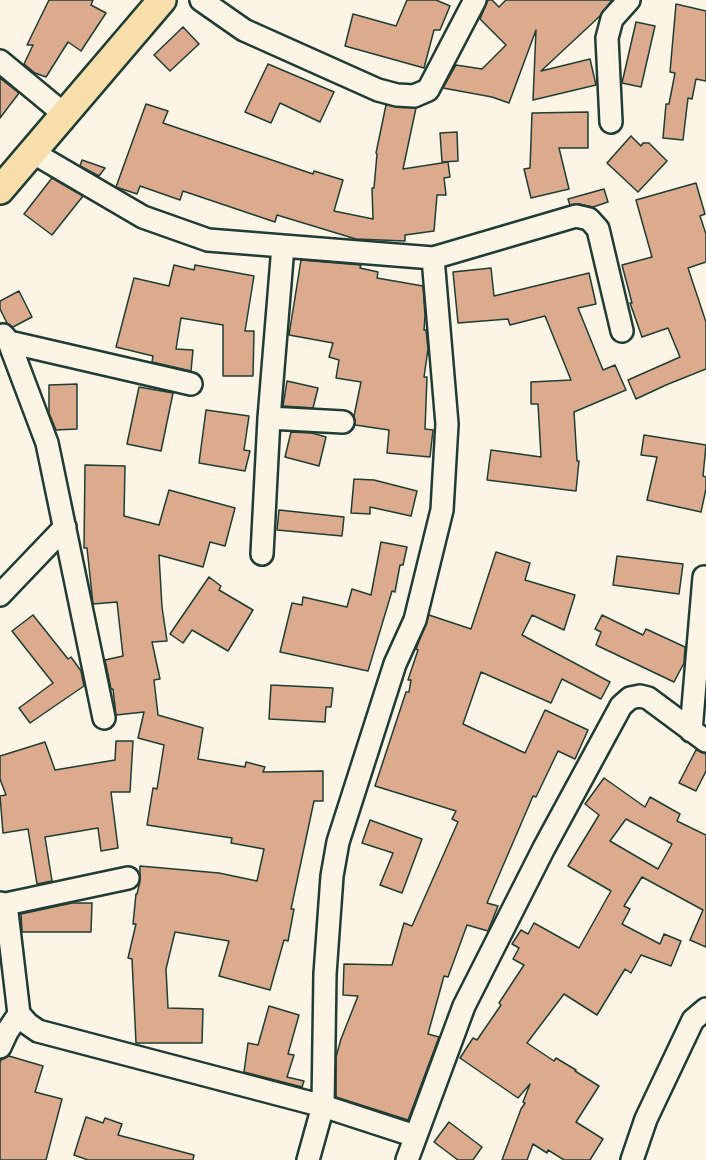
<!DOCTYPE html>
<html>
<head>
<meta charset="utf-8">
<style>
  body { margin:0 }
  canvas { display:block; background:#fcf5e5 }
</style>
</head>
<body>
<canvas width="706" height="1160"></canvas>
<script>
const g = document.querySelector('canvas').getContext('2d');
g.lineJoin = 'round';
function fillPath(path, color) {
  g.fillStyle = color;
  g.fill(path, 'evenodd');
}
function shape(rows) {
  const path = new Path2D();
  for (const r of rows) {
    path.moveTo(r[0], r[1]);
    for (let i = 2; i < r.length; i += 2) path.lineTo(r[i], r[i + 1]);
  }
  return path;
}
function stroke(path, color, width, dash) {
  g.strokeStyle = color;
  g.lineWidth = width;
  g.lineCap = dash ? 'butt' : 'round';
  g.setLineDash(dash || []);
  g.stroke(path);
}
const building = shape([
  [49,0,93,0,91,5,106,13,81,51,68,42,46,77,35,73,24,64,33,45,27,45,49,0],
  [407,0,436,0,450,6,440,30,434,30,424,68,345,46,353,14,396,26,407,0],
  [488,0,492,0,499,7,506,0,612,0,600,16,541,71,590,59,596,85,533,100,536,30,509,103,492,97,443,88,456,65,482,69,506,45,480,19,488,0],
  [676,4,706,11,706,81,696,79,692,99,688,98,683,140,663,138,666,104,669,104,675,73,670,72,676,4],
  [636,22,655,26,641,87,622,83,636,22],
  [183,27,199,44,170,71,154,55,183,27],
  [268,64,334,92,320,122,280,103,271,123,245,112,268,64],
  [0,78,19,93,0,118,0,78],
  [146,104,168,111,163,123,313,174,314,171,343,180,334,211,373,219,372,188,374,188,377,154,376,153,386,105,416,108,403,169,448,162,450,177,444,178,446,195,437,195,434,231,405,235,405,241,356,239,277,215,275,222,183,191,180,200,140,186,137,194,116,187,146,104],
  [588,112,588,148,559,148,569,189,531,198,524,169,530,168,532,113,588,112],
  [457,132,458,161,442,162,440,133,457,132],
  [631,136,641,146,643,143,649,143,667,161,638,192,607,163,631,136],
  [82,160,105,168,99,176,80,166,82,160],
  [52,178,83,196,52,235,24,214,52,178],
  [696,183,705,214,700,216,706,234,706,262,688,268,706,322,706,369,666,385,636,399,628,380,680,357,668,328,642,337,630,303,632,303,622,265,652,257,636,200,696,183],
  [604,189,608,202,593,207,579,204,570,205,568,199,604,189],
  [301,260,361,265,360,268,378,272,377,278,423,286,425,316,424,330,426,330,428,349,424,377,427,377,425,429,433,430,430,457,387,453,389,430,355,425,354,416,361,382,336,378,339,360,329,357,333,343,289,335,301,260],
  [174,265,194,270,195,265,254,276,245,331,254,331,253,376,223,376,223,325,181,318,176,349,193,350,191,371,152,362,153,356,116,347,134,278,169,286,174,265],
  [491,268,494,296,589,273,596,304,578,308,603,370,615,365,626,390,574,412,577,461,579,461,576,491,487,480,491,450,541,457,538,404,531,404,531,382,571,380,545,316,510,325,508,319,458,323,453,272,491,268],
  [19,291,32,317,13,327,7,323,0,309,0,301,19,291],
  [287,381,318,388,313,408,283,406,287,381],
  [77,384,77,429,56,430,49,413,49,385,77,384],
  [139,387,173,393,161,451,127,444,139,387],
  [206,410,249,416,244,450,250,451,245,471,199,463,206,410],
  [291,432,312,433,326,437,319,466,285,457,291,432],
  [644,435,706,445,703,476,706,477,706,489,701,512,647,500,657,457,641,455,644,435],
  [85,465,125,466,124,516,159,525,169,490,235,508,225,546,210,542,203,567,159,555,162,607,167,641,152,642,160,679,154,680,158,715,203,728,198,759,245,767,246,762,265,767,263,772,323,771,323,801,314,801,291,909,294,909,288,941,284,940,270,990,219,976,229,941,175,932,166,969,168,1008,203,1009,202,1043,136,1043,132,959,128,958,136,924,133,924,136,894,137,894,140,881,140,866,219,873,257,881,264,849,231,843,232,838,147,825,153,788,157,789,164,745,138,738,144,712,116,715,113,689,111,689,105,660,123,656,117,602,93,604,87,548,84,548,85,465],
  [354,479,374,480,417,491,411,516,370,507,370,514,351,513,354,479],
  [279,510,344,517,342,536,277,530,279,510],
  [381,542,407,547,403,565,400,565,395,592,392,591,368,671,280,652,292,603,302,605,303,597,347,607,352,589,371,595,381,542],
  [496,552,530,563,525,580,575,595,564,630,532,615,522,635,610,682,601,699,562,679,551,703,481,672,463,724,525,753,545,710,588,730,575,759,558,751,536,797,533,796,487,903,498,906,488,931,467,925,448,977,444,976,428,1034,439,1037,408,1120,336,1097,336,1057,341,1039,358,996,343,995,344,964,392,965,404,923,412,926,458,822,452,819,456,811,375,786,406,692,409,692,411,680,408,680,418,650,416,649,429,615,471,629,496,552],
  [617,556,683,564,679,594,613,585,617,556],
  [209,577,221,586,219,590,253,610,228,651,192,630,183,643,170,634,209,577],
  [33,615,68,659,71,657,81,671,84,686,30,723,19,708,53,683,12,631,33,615],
  [602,615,643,635,646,629,685,647,684,663,674,682,596,645,601,632,595,629,602,615],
  [271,685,333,688,331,707,326,707,325,722,269,719,271,685],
  [116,741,133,741,130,792,111,792,118,848,101,851,98,828,45,837,52,881,37,884,28,829,3,833,0,796,6,795,0,779,0,756,45,742,55,770,115,760,116,741],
  [696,750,706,754,706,771,696,791,679,783,696,750],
  [604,778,645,807,650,797,680,814,677,821,706,835,706,947,690,940,703,910,642,877,624,906,630,909,622,924,660,944,664,934,681,941,671,966,641,955,631,973,625,969,597,1015,564,994,527,1043,554,1061,556,1058,576,1070,575,1071,599,1086,576,1122,603,1139,590,1160,564,1160,548,1150,547,1153,533,1144,527,1160,502,1160,521,1109,525,1103,523,1102,530,1084,518,1098,460,1058,473,1038,477,1040,501,1005,499,1003,524,965,513,959,519,948,512,944,521,930,528,934,534,923,579,948,611,891,568,866,599,815,585,804,604,778],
  [626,819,672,844,658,869,610,841,626,819],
  [370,820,422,839,402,893,380,885,393,853,362,843,370,820],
  [72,903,92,903,91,932,22,932,21,914,72,903],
  [269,1006,299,1015,288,1054,294,1055,287,1077,304,1081,302,1087,244,1072,248,1043,258,1045,269,1006],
  [9,1056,43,1066,35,1092,62,1099,46,1160,0,1160,0,1063,1,1060,9,1056],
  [86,1117,103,1123,105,1118,122,1124,118,1135,194,1155,193,1160,88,1160,74,1155,86,1117],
  [449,1122,482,1147,473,1160,458,1160,434,1142,449,1122]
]);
const minor = shape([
  [201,0,244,30,378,90,397,95,414,96,428,90,475,0],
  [0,61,64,114],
  [611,122,607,38,612,19,629,0],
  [32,152,143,217,208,240,433,258,576,216,589,219,598,229,622,331],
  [3,335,9,342,191,384],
  [9,342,47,443,104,718],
  [269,418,343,422],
  [262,554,269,418,283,246],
  [0,595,65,527],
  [691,731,704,577],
  [0,903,6,904,128,878],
  [6,904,19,1014,28,1024,38,1031,323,1106,415,1136],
  [0,1047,7,1032,19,1014],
  [308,1160,323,1106,325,974,332,876,338,842,395,664,415,620,442,510,447,424,433,258],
  [407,1160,464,1006,544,848,621,706,630,698,640,696,648,698,706,741],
  [632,1160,646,1119,693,1020,706,1009]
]);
const major = shape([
  [0,190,162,0]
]);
fillPath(building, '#dcab8e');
stroke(building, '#1f3d34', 1.5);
stroke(minor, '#1f3d34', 26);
stroke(major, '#1f3d34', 32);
stroke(minor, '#fcf5e5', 21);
stroke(major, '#f8deab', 27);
</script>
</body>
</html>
